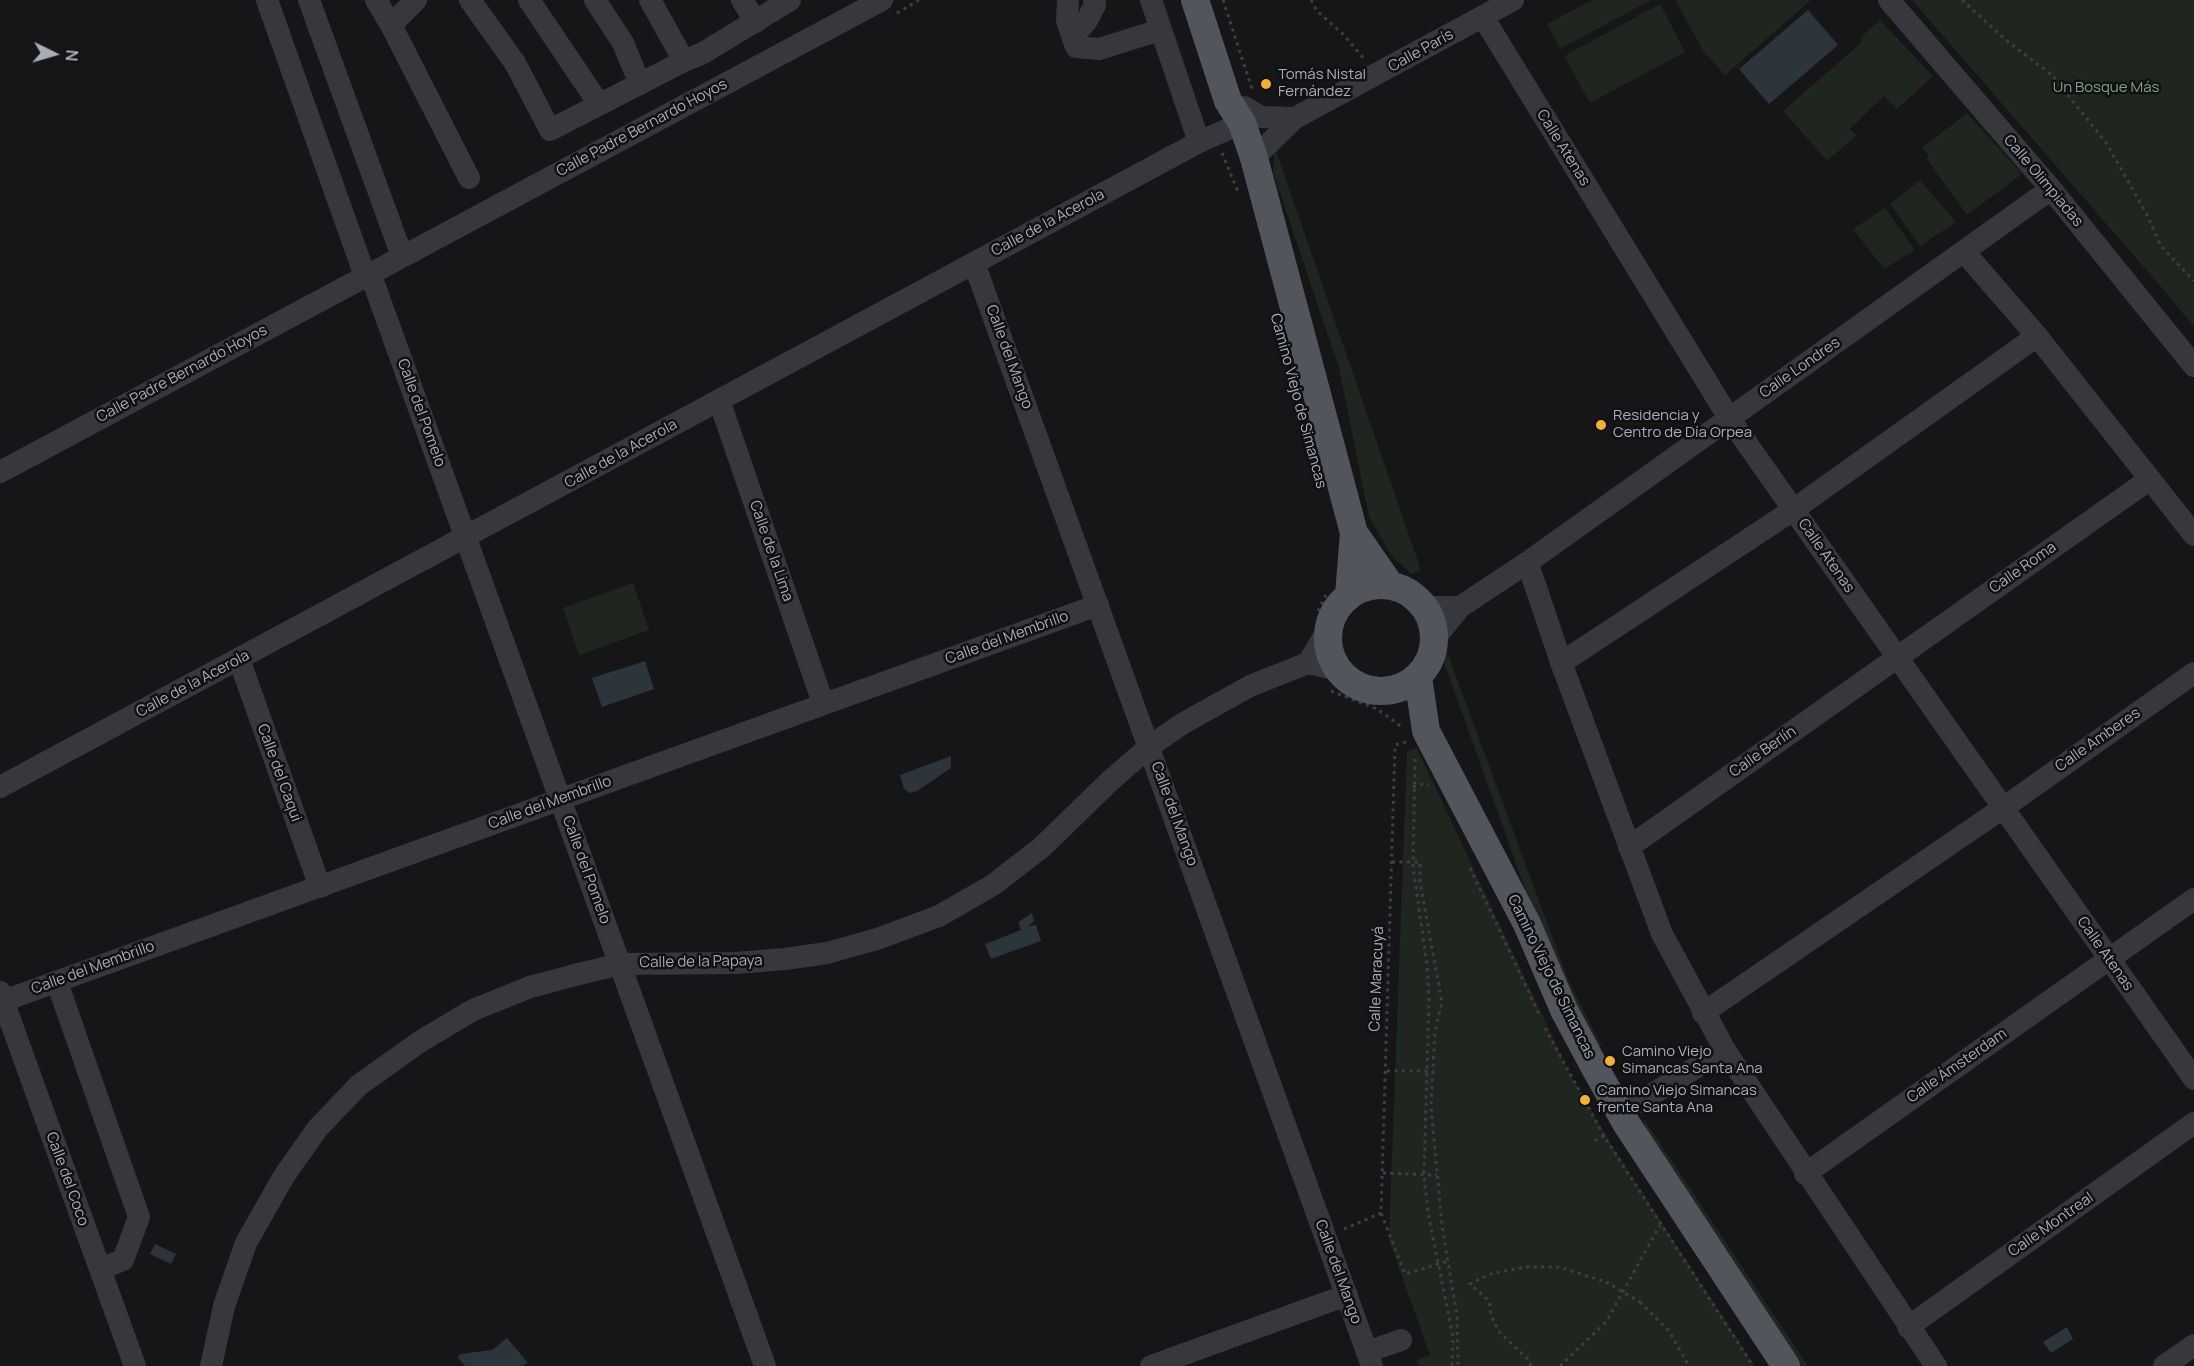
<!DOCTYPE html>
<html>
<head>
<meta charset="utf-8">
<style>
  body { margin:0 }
  #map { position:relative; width:2194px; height:1366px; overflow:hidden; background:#161618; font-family:Manrope,sans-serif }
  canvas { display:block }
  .north { position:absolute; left:24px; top:24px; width:60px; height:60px; -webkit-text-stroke:4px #111113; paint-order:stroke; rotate:95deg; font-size:16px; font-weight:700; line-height:24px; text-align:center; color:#a8adb8 }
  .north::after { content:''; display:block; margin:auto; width:21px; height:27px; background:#a8adb8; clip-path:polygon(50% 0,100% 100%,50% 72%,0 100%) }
</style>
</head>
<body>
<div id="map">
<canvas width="2194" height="1366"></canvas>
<div class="north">N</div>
</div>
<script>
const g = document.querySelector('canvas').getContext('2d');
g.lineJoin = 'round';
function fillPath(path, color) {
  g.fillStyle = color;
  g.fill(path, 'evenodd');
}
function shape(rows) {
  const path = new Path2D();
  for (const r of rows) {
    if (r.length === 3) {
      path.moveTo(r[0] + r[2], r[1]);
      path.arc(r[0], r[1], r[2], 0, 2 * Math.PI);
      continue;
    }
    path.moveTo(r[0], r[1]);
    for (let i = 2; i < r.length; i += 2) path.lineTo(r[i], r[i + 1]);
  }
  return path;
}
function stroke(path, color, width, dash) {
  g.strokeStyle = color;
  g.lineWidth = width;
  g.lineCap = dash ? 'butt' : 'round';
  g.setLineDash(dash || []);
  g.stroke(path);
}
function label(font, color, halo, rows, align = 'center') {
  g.font = font + ' Manrope,sans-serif';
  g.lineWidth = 5;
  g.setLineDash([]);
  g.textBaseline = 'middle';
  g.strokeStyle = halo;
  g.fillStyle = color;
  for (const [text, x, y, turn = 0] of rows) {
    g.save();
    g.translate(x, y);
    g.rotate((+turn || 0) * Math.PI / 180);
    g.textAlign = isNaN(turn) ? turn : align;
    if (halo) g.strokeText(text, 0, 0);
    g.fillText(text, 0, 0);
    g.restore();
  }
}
const green = shape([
  [1592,0,1651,0,1560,49,1547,24],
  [1675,0,1810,0,1810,1,1725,75,1704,52],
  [1912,0,2194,0,2194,327,2162,288],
  [1660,4,1685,52,1590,103,1564,56],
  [1880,20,1933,76,1897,109,1884,96,1850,129,1857,135,1827,161,1783,111,1862,42,1861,37],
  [1967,113,2022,174,1967,215,1927,159,1929,156,1922,148],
  [1275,148,1421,570,1411,574,1391,555,1369,517,1339,368,1273,172],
  [1920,180,1956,222,1920,246,1890,204],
  [1885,208,1915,250,1884,269,1853,229],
  [633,583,649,630,579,655,563,608],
  [1447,652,1568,979,1602,1047,1590,1043,1537,922,1442,657],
  [1417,748,1568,1070,1612,1146,1755,1366,1419,1366,1417,1360,1430,1355,1389,1240,1407,752],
  [1644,1119,1808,1366,1797,1366,1643,1133]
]);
const water = shape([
  [1808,10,1838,45,1769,104,1739,69],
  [645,661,654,689,602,707,592,678],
  [951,756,951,768,917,791,910,793,904,789,900,775],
  [1032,913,1034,921,1028,926,1036,925,1041,941,991,959,985,944,1021,930,1018,922],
  [155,1244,176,1254,171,1264,150,1254],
  [2067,1327,2073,1339,2051,1353,2043,1342],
  [507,1338,528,1363,521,1366,465,1366,458,1358,460,1354,492,1350]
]);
const path = shape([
  [1223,0,1252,89],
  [1311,0,1317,11,1343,34,1365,60],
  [1962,0,2007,41,2052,75,2107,144,2147,215,2161,246,2194,281],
  [897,13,919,0],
  [1222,153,1238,192],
  [1318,611,1326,595],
  [1331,691,1377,709,1402,727],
  [1406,742,1395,745,1381,1213,1405,1274,1448,1261],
  [1415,759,1413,866,1427,965,1429,999,1424,1175,1428,1212,1453,1337,1452,1366],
  [1413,787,1423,784,1429,785],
  [1392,862,1420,862,1420,882,1442,1002,1435,1031,1431,1106,1442,1226,1457,1316,1458,1366],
  [1470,868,1539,1014],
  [1545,1028,1604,1136,1753,1366],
  [1387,1071,1433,1071],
  [1595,1141,1604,1136],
  [1383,1173,1437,1175],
  [1344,1229,1381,1213],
  [1640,1302,1669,1331,1689,1366],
  [1531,1366,1528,1359,1500,1333,1491,1316,1489,1301,1470,1284,1490,1274,1525,1267,1559,1267,1606,1282],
  [1560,1366,1606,1322,1660,1225]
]);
const minor = shape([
  [267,0,365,276],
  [309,0,402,256],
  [376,0,391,25],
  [416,0,391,25,469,178],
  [470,0,515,63,550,130,684,61,650,0],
  [529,0,599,104],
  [595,0,623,43,640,84],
  [742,0,756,22],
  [1068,0,1067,21,1076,47,1099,49,1160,30],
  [1151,0,1199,142],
  [1889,0,2051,189,2194,366],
  [1483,17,1729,418,2194,1079],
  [1073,36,1086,22,1095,5,1094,0],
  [684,61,703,53,790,0],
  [1244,107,1261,117,1295,118],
  [1254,158,1295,118,1513,0],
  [1972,261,2037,336,2194,535],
  [974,263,1372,1366],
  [370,273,765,1366],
  [719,400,823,703],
  [0,472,882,0],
  [1531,573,1562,665,1662,934,1725,1050,1936,1366],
  [1425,607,1460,607],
  [1435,638,1460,607,1528,562,2051,189],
  [239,659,320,887],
  [1308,663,1329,628],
  [1561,663,1793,510,2037,336],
  [0,787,1199,142,1242,123],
  [1629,847,2150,479],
  [57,982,139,1217,123,1260,100,1269],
  [0,992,135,1366],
  [3,1001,1098,605],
  [1703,1013,2003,808,2194,673],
  [1639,1102,1725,1050],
  [1805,1174,2194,899],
  [1908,1327,2194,1123],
  [1367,1352,1401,1340],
  [211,1366,224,1306,246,1243,284,1176,317,1129,359,1085,421,1041,473,1010,530,987,575,975,620,964,736,963,785,959,827,953,877,939,939,916,993,885,1042,847,1110,781,1150,746,1182,724,1250,686,1308,663,1338,670],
  [1151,1366,1347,1295],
  [2164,1366,2194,1345]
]);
const major = shape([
  [1195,0,1228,101,1242,123,1254,158,1354,533,1349,595],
  [1354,533,1390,585],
  [1381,638,53],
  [1418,677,1426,731,1527,924,1564,1010,1595,1068,1626,1123,1786,1366]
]);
const pathBridge = shape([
  [1606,1282,1640,1302]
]);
const markers = [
  [1266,84,6,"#f2b134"],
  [1601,425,6,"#f2b134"],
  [1610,1061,6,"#f2b134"],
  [1585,1100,6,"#f2b134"]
];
const streetNames = [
  ["Calle París",1421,51,-29],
  ["Calle Padre Bernardo Hoyos",642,128,-28],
  ["Calle Atenas",1563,148,58],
  ["Calle Olimpiadas",2043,181,50],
  ["Calle de la Acerola",1048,223,-28],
  ["Calle del Mango",1009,357,70],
  ["Calle Londres",1800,368,-35],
  ["Calle Padre Bernardo Hoyos",182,374,-28],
  ["Camino Viejo de Simancas",1298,401,75],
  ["Calle del Pomelo",421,413,70],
  ["Calle de la Acerola",621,454,-29],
  ["Calle de la Lima",771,551,71],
  ["Calle Atenas",1826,556,55],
  ["Calle Roma",2023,568,-35],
  ["Calle del Membrillo",1007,638,-20],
  ["Calle de la Acerola",193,684,-28],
  ["Calle Amberes",2098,740,-35],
  ["Calle Berlín",1763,752,-35],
  ["Calle del Caqui",279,773,70],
  ["Calle del Membrillo",550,803,-20],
  ["Calle del Mango",1174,814,70],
  ["Calle del Pomelo",586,870,70],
  ["Calle Atenas",2105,954,55],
  ["Calle de la Papaya",701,962,-1],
  ["Calle del Membrillo",93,968,-20],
  ["Camino Viejo de Simancas",1551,977,64],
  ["Calle Maracuyá",1377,979,-88],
  ["Calle Ámsterdam",1957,1066,-35],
  ["Calle del Coco",67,1179,70],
  ["Calle Montreal",2051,1225,-35],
  ["Calle del Mango",1338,1272,70]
];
const poiNames = [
  ["Tomás Nistal",1278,75],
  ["Fernández",1278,92],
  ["Residencia y",1613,416],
  ["Centro de Día Orpea",1613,433],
  ["Camino Viejo",1622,1052],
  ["Simancas Santa Ana",1622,1069],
  ["Camino Viejo Simancas",1597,1091],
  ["frente Santa Ana",1597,1108]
];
const parkNames = [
  ["Un Bosque Más",2106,88]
];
fillPath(green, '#1e261f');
fillPath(water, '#2c353c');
stroke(path, '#3d3f44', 3, [3, 4.5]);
stroke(minor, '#37383d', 22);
stroke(major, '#53555c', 28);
stroke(pathBridge, '#3d3f44', 3, [3, 4.5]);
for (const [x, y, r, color] of markers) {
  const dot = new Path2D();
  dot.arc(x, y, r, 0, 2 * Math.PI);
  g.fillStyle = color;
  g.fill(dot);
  stroke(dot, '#111113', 2);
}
label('15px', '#a8adb8', '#111113', streetNames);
label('15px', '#a8adb8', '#111113', poiNames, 'left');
label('15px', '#7fa381', '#111113', parkNames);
</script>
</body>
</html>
